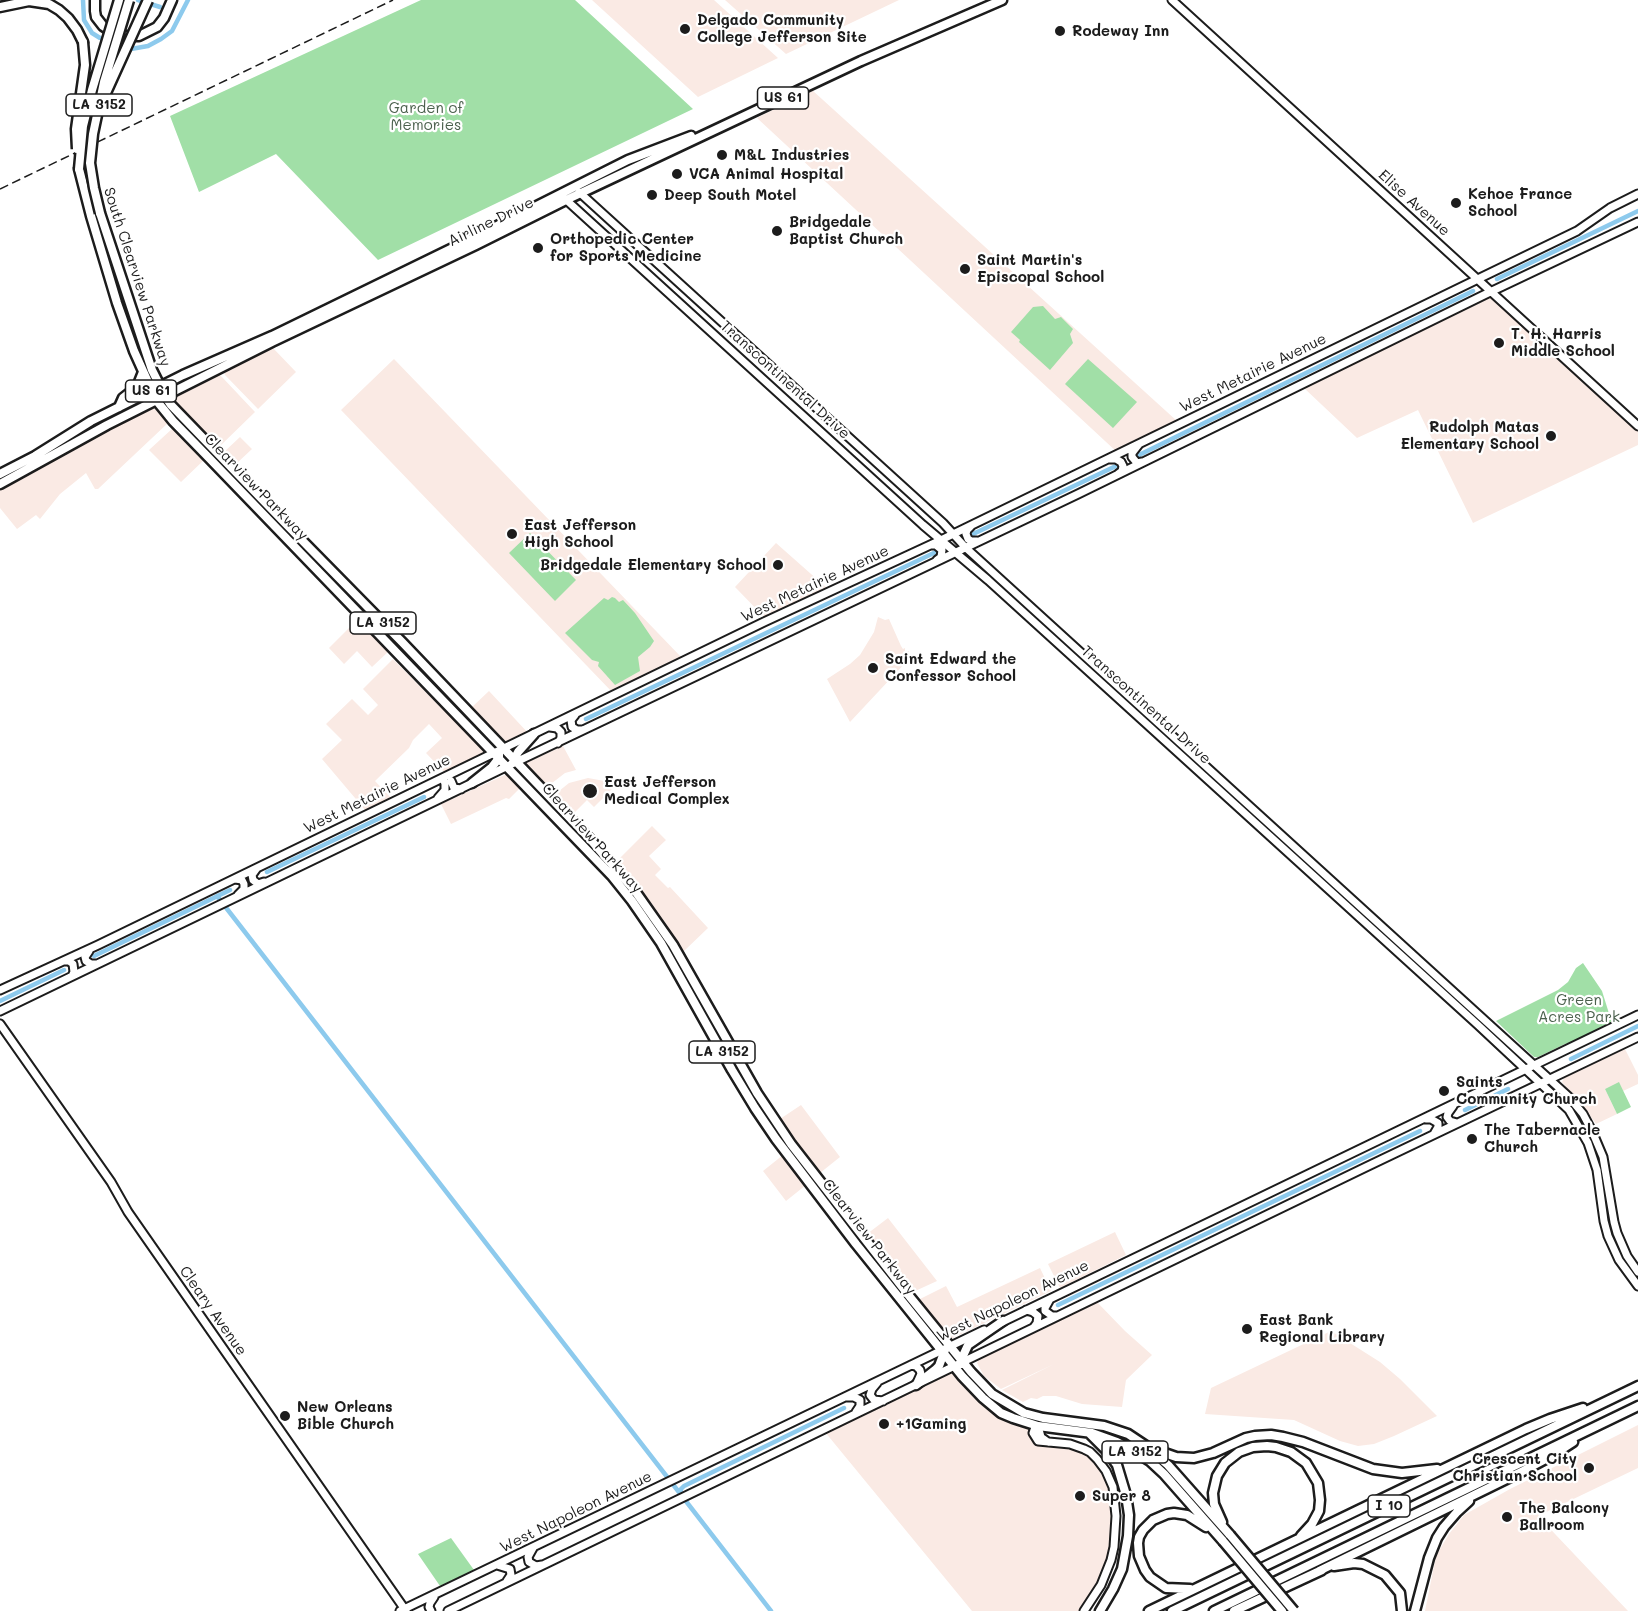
<!DOCTYPE html>
<html>
<head>
<meta charset="utf-8">
<style>
  body { margin:0 }
  canvas { display:block; background:#fff }
</style>
</head>
<body>
<canvas width="1638" height="1611"></canvas>
<script>
const g = document.querySelector('canvas').getContext('2d');
g.lineJoin = 'round';
function fillPath(path, color) {
  g.fillStyle = color;
  g.fill(path, 'evenodd');
}
function shape(rows) {
  const path = new Path2D();
  for (const r of rows) {
    path.moveTo(r[0], r[1]);
    for (let i = 2; i < r.length; i += 2) path.lineTo(r[i], r[i + 1]);
  }
  return path;
}
function stroke(path, color, width, dash) {
  g.strokeStyle = color;
  g.lineWidth = width;
  g.lineCap = dash ? 'butt' : 'round';
  g.setLineDash(dash || []);
  g.stroke(path);
}
function label(font, color, halo, rows, align = 'center') {
  g.font = font + ' Mali,sans-serif';
  g.lineWidth = 4.5;
  g.setLineDash([]);
  g.textBaseline = 'middle';
  g.strokeStyle = halo;
  g.fillStyle = color;
  for (const [text, x, y, turn = 0] of rows) {
    g.save();
    g.translate(x, y);
    g.rotate((+turn || 0) * Math.PI / 180);
    g.textAlign = isNaN(turn) ? turn : align;
    if (halo) g.strokeText(text, 0, 0);
    g.fillText(text, 0, 0);
    g.restore();
  }
}
const built = shape([
  [592,0,714,0,778,58,698,97],
  [725,0,899,0,786,54],
  [812,90,1177,421,1119,454,757,118],
  [1492,297,1638,430,1638,445,1473,523,1418,410,1357,438,1304,388],
  [269,348,273,348,296,372,258,409,225,375,224,372],
  [394,359,683,659,613,693,341,410],
  [217,373,222,377,255,412,218,448,172,401,174,396],
  [151,408,157,409,169,422,98,489,95,489,86,473,60,494,40,519,36,515,17,529,0,508,0,490],
  [173,428,204,460,181,482,149,450],
  [240,437,252,449,236,464,224,452],
  [776,543,828,589,766,619,735,587],
  [878,617,885,620,889,619,901,646,903,649,905,648,905,652,909,651,909,652,906,654,908,660,850,722,827,679,850,664,860,655,874,632],
  [358,619,389,651,372,667,357,651,344,664,329,648],
  [393,659,443,710,445,709,486,753,445,773,426,753,442,738,429,724,413,740,409,748,375,781,392,799,366,811,322,759,342,740,326,724,352,699,368,715,378,705,363,689],
  [489,691,529,734,508,742,504,741,471,708],
  [563,746,576,770,565,773,547,787,526,765,526,763],
  [507,774,521,787,509,799,506,798,451,824,441,804],
  [588,778,610,782,614,787,594,807,587,800,573,814,554,795,569,783],
  [652,826,666,840,649,856,661,869,655,875,668,888,670,887,708,928,683,952,652,904,617,861],
  [1625,1049,1638,1075,1638,1084,1623,1091,1619,1083,1605,1089,1617,1114,1596,1124,1584,1107,1562,1082,1564,1078],
  [801,1105,840,1157,820,1173,780,1119],
  [783,1155,806,1185,786,1201,763,1171],
  [888,1218,937,1281,913,1292,867,1234],
  [1115,1232,1126,1255,1060,1288,1048,1264],
  [1040,1268,1051,1291,953,1338,947,1336,918,1300,946,1286,957,1307],
  [1096,1301,1125,1331,1152,1355,1126,1380,1122,1407,1082,1404,1056,1396,1043,1396,1037,1399,1031,1398,1023,1402,1002,1390,1054,1364,1001,1389,984,1376,977,1363,979,1359],
  [1331,1331,1380,1362,1400,1379,1437,1416,1394,1436,1374,1444,1358,1446,1340,1441,1294,1420,1205,1414,1211,1388],
  [954,1370,1009,1420,1029,1429,1033,1438,1081,1451,1091,1456,1103,1469,1111,1488,1115,1518,1112,1546,1101,1580,1082,1611,972,1611,825,1432],
  [1638,1425,1638,1468,1538,1516,1628,1611,1425,1611,1436,1556,1449,1534,1464,1515,1510,1489]
]);
const green = shape([
  [421,0,575,0,693,109,378,260,276,154,199,192,170,116],
  [1043,306,1055,319,1061,317,1073,329,1070,334,1073,343,1050,370,1019,342,1020,340,1011,332,1033,307],
  [1088,359,1137,402,1113,428,1065,384],
  [530,533,576,580,555,601,509,553],
  [612,597,615,598,619,602,623,600,635,613,654,641,650,647,638,657,640,671,615,685,598,666,599,662,592,660,565,633,604,598,608,600],
  [1583,963,1602,991,1612,1023,1578,1040,1565,1044,1538,1057,1534,1057,1496,1021,1558,990,1568,982,1576,968],
  [1619,1082,1631,1107,1617,1114,1605,1089],
  [451,1538,474,1570,440,1586,418,1554]
]);
const canal = shape([
  [83,0,84,20,92,33,100,38,131,49,148,46,161,39,172,31,188,0],
  [138,0,160,7],
  [1497,279,1638,211],
  [1137,456,1473,291],
  [971,535,1116,466],
  [586,719,938,551],
  [267,872,424,797],
  [217,896,771,1611],
  [94,956,230,890],
  [0,1001,64,970],
  [1571,1059,1638,1026],
  [1465,1110,1508,1089],
  [1058,1305,1420,1131],
  [680,1494,681,1489,684,1486,844,1408]
]);
const secondary = shape([
  [1172,0,1638,426],
  [579,192,943,523,966,548,1569,1097,1583,1114,1592,1131,1603,1157,1614,1222,1617,1233,1627,1256,1638,1272],
  [563,197,923,525,988,580,1478,1025,1554,1096,1569,1110,1588,1143,1597,1170,1604,1221,1608,1236,1619,1260,1638,1286],
  [1139,444,1132,453,1132,457,1137,463,1142,462],
  [1108,459,1116,459,1121,462,1123,466,1122,471,1118,474],
  [971,526,967,530,966,534,968,539,971,541,977,541],
  [931,545,936,545,942,550,941,557,937,560],
  [575,715,571,720,572,727,577,730,582,730],
  [550,727,557,728,561,732,561,738,558,743],
  [451,781,454,788,461,789],
  [438,798,445,790,445,784,443,778],
  [257,868,252,875,253,880,258,884,264,882],
  [235,879,242,880,244,884,244,889,238,895],
  [89,951,85,957,86,961,91,964,97,964],
  [65,961,69,961,73,964,74,972,72,976],
  [0,990,98,945,764,622,941,540,1482,277,1577,231,1610,208,1638,194],
  [0,1011,516,762,1078,494,1488,293,1638,222],
  [0,1024,111,1182,128,1212,406,1611],
  [1453,1106,1448,1113,1447,1117,1450,1121,1457,1123],
  [1426,1119,1431,1119,1438,1123,1438,1127,1434,1134],
  [1050,1299,1045,1308,1045,1311,1052,1316,1057,1316],
  [1026,1310,1033,1312,1038,1316,1037,1323,1034,1327],
  [1000,1323,1638,1015],
  [911,1365,916,1366,920,1370,921,1374,916,1385],
  [877,1383,872,1389,870,1395,874,1400,883,1401],
  [846,1397,854,1397,860,1400,860,1406,856,1412],
  [1038,1426,1034,1430,1033,1433,1038,1441,1070,1444,1084,1449,1090,1452,1097,1459,1106,1471,1113,1487,1116,1516,1114,1547,1111,1560,1101,1585,1084,1611],
  [1038,1426,1041,1437,1048,1442],
  [533,1548,528,1557,529,1562,536,1566,542,1565],
  [497,1565,510,1569,511,1575,507,1581],
  [400,1611,984,1330],
  [431,1611,429,1607,430,1603,434,1597],
  [448,1611,1366,1167,1638,1037]
]);
const highway = shape([
  [95,0,95,11,96,17,103,26,112,32,125,36,139,36,157,27,164,18,172,0],
  [0,7,29,1,49,4,59,10,68,18,77,30,83,42],
  [79,169,91,216,117,303,134,351,156,400,173,421,210,459,612,876,632,901,661,943,732,1070,755,1108,776,1139,856,1244,962,1376,983,1398,1001,1413,1013,1418,1038,1426,1092,1433,1117,1442,1134,1451,1150,1461,1164,1474,1223,1541],
  [100,213,152,370,165,396,171,405,285,523,402,642,589,838,635,891,673,945,757,1093,791,1144,910,1297,971,1372,992,1394,1024,1413,1043,1418,1104,1426,1128,1434,1146,1446,1168,1465,1230,1535],
  [119,407,123,398,137,387,143,372],
  [0,474,35,456,91,421,183,375,272,336,471,239,628,160,691,136],
  [0,484,107,425,272,342,476,245,566,200,861,61,1002,0],
  [513,762,518,752,534,734],
  [472,783,492,767,499,758,499,753],
  [961,1364,962,1358,968,1345,1003,1321],
  [916,1385,935,1370,939,1366,945,1350],
  [1089,1433,1107,1451,1117,1465,1126,1495,1129,1515,1128,1536,1122,1569,1113,1589,1100,1611],
  [1156,1450,1176,1457,1194,1458,1213,1453,1246,1438,1255,1436,1271,1435,1283,1437,1303,1442,1373,1469,1402,1473,1437,1469],
  [1222,1522,1214,1504,1213,1493,1217,1476,1225,1463,1239,1452,1253,1447,1267,1446,1276,1447,1291,1452,1306,1463,1318,1483,1320,1500,1319,1511,1312,1524,1301,1536],
  [1334,1566,1354,1563,1363,1564,1385,1575,1400,1593,1402,1611],
  [1319,1571,1523,1471,1553,1455,1573,1442],
  [1190,1589,1166,1588,1150,1577,1145,1570,1139,1556,1138,1543,1139,1537,1143,1530,1153,1520,1167,1514,1174,1513,1187,1515,1206,1527],
  [1149,1611,1526,1429,1550,1419,1583,1408],
  [1172,1611,1638,1386],
  [1214,1611,1638,1406],
  [1234,1611,1322,1570],
  [1415,1611,1429,1558,1437,1538,1444,1527,1457,1512,1469,1501]
]);
const rail = shape([
  [0,189,393,0]
]);
const highwayBridge = shape([
  [105,95,148,0],
  [77,149,76,129,85,65,83,42],
  [79,169,83,126,92,90,119,0],
  [100,213,94,188,90,163,93,134,104,82,129,0],
  [1230,1535,1294,1611],
  [1223,1541,1282,1611]
]);
const markers = [
  [685,29,6,"#1c1c1c"],
  [1060,31,6,"#1c1c1c"],
  [722,155,6,"#1c1c1c"],
  [677,174,6,"#1c1c1c"],
  [652,195,6,"#1c1c1c"],
  [1456,203,6,"#1c1c1c"],
  [777,231,6,"#1c1c1c"],
  [538,248,6,"#1c1c1c"],
  [965,269,6,"#1c1c1c"],
  [1499,343,6,"#1c1c1c"],
  [1551,436,6,"#1c1c1c"],
  [512,534,6,"#1c1c1c"],
  [778,565,6,"#1c1c1c"],
  [873,668,6,"#1c1c1c"],
  [590,791,8,"#1c1c1c"],
  [1444,1091,6,"#1c1c1c"],
  [1472,1139,6,"#1c1c1c"],
  [1247,1329,6,"#1c1c1c"],
  [285,1416,6,"#1c1c1c"],
  [884,1424,6,"#1c1c1c"],
  [1589,1468,6,"#1c1c1c"],
  [1080,1496,6,"#1c1c1c"],
  [1507,1517,6,"#1c1c1c"]
];
const shields = [
  [783,98,51],
  [99,105,66],
  [151,391,51],
  [383,623,66],
  [722,1052,66],
  [1135,1452,66],
  [1389,1506,42]
];
const shieldNames = [
  ["US 61",783,98],
  ["LA 3152",99,105],
  ["US 61",151,391],
  ["LA 3152",383,623],
  ["LA 3152",722,1052],
  ["LA 3152",1135,1452],
  ["I 10",1389,1506]
];
const poiNames = [
  ["Delgado Community",697,20],
  ["College Jefferson Site",697,37],
  ["Rodeway Inn",1072,31],
  ["M&L Industries",734,155],
  ["VCA Animal Hospital",689,174],
  ["Kehoe France",1468,194],
  ["School",1468,211],
  ["Deep South Motel",664,195],
  ["Bridgedale",789,222],
  ["Baptist Church",789,239],
  ["Orthopedic Center",550,239],
  ["for Sports Medicine",550,256],
  ["Saint Martin's",977,260],
  ["Episcopal School",977,277],
  ["T. H. Harris",1511,334],
  ["Middle School",1511,351],
  ["Rudolph Matas",1539,427,"right"],
  ["Elementary School",1539,444,"right"],
  ["East Jefferson",524,525],
  ["High School",524,542],
  ["Bridgedale Elementary School",766,565,"right"],
  ["Saint Edward the",885,659],
  ["Confessor School",885,676],
  ["East Jefferson",604,782],
  ["Medical Complex",604,799],
  ["Saints",1456,1082],
  ["Community Church",1456,1099],
  ["The Tabernacle",1484,1130],
  ["Church",1484,1147],
  ["East Bank",1259,1320],
  ["Regional Library",1259,1337],
  ["New Orleans",297,1407],
  ["Bible Church",297,1424],
  ["+1Gaming",896,1424],
  ["Crescent City",1577,1459,"right"],
  ["Christian School",1577,1476,"right"],
  ["Super 8",1092,1496],
  ["The Balcony",1519,1508],
  ["Ballroom",1519,1525]
];
const parkNames = [
  ["Garden of",426,108],
  ["Memories",426,125],
  ["Green",1579,1000],
  ["Acres Park",1579,1017]
];
const streetNames = [
  ["Elise Avenue",1414,203,42],
  ["Airline Drive",491,222,-26],
  ["South Clearview Parkway",137,277,72],
  ["West Metairie Avenue",1253,373,-26],
  ["Transcontinental Drive",785,380,42],
  ["Clearview Parkway",256,487,46],
  ["West Metairie Avenue",815,584,-25],
  ["Transcontinental Drive",1146,705,42],
  ["West Metairie Avenue",377,794,-26],
  ["Clearview Parkway",592,838,48],
  ["Clearview Parkway",869,1237,52],
  ["West Napoleon Avenue",1013,1301,-26],
  ["Cleary Avenue",213,1311,55],
  ["West Napoleon Avenue",576,1512,-26]
];
fillPath(built, '#faeae4');
fillPath(green, '#a1dfa7');
stroke(canal, '#8dcaed', 4.5);
stroke(secondary, '#1c1c1c', 11);
stroke(highway, '#1c1c1c', 13);
stroke(secondary, '#fff', 7);
stroke(highway, '#fff', 8);
stroke(rail, '#1c1c1c', 1.5, [9, 4.5]);
stroke(highwayBridge, '#1c1c1c', 13, []);
stroke(highwayBridge, '#fff', 8);
for (const [x, y, r, color] of markers) {
  const dot = new Path2D();
  dot.arc(x, y, r, 0, 2 * Math.PI);
  g.fillStyle = color;
  g.fill(dot);
  stroke(dot, '#fff', 2);
}
for (const [x, y, w] of shields) {
  const box = new Path2D();
  box.roundRect(x - w / 2, y - 11, w, 22, 4.5);
  g.fillStyle = '#fff';
  g.fill(box);
  stroke(box, '#1c1c1c', 1.5);
}
label('bold 14px', '#1c1c1c', null, shieldNames);
label('bold 15px', '#1c1c1c', '#fff', poiNames, 'left');
label('15px', '#4b604d', '#fff', parkNames);
label('15px', '#1c1c1c', '#fff', streetNames);
</script>
</body>
</html>
